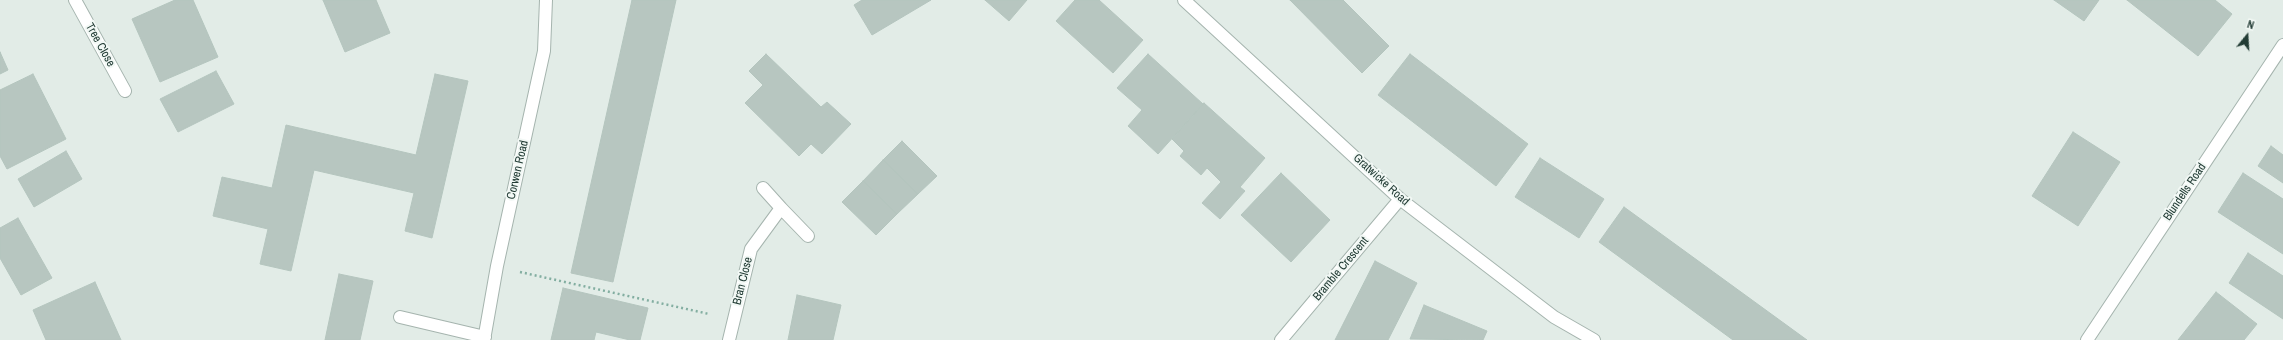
<!DOCTYPE html>
<html>
<head>
<meta charset="utf-8">
<style>
  body { margin:0 }
  #map { position:relative; width:2283px; height:340px; overflow:hidden; background:#e2ece7; font-family:"Archivo Narrow",sans-serif }
  canvas { display:block }
  .north { position:absolute; left:2227px; top:16px; width:40px; height:40px; -webkit-text-stroke:3px #f2f8f5; paint-order:stroke; rotate:18deg; font-size:11px; font-weight:700; line-height:16px; text-align:center; color:#223c35 }
  .north::after { content:''; display:block; margin:auto; width:14px; height:18px; background:#223c35; clip-path:polygon(50% 0,100% 100%,50% 72%,0 100%) }
</style>
</head>
<body>
<div id="map">
<canvas width="2283" height="340"></canvas>
<div class="north">N</div>
</div>
<script>
const g = document.querySelector('canvas').getContext('2d');
g.lineJoin = 'round';
function fillPath(path, color) {
  g.fillStyle = color;
  g.fill(path, 'evenodd');
}
function shape(rows) {
  const path = new Path2D();
  for (const r of rows) {
    path.moveTo(r[0], r[1]);
    for (let i = 2; i < r.length; i += 2) path.lineTo(r[i], r[i + 1]);
  }
  return path;
}
function stroke(path, color, width, dash) {
  g.strokeStyle = color;
  g.lineWidth = width;
  g.lineCap = dash ? 'butt' : 'round';
  g.setLineDash(dash || []);
  g.stroke(path);
}
function label(font, color, halo, rows, align = 'center') {
  g.font = font + ' "Archivo Narrow",sans-serif';
  g.lineWidth = 4;
  g.setLineDash([]);
  g.textBaseline = 'middle';
  g.strokeStyle = halo;
  g.fillStyle = color;
  for (const [text, x, y, turn = 0] of rows) {
    g.save();
    g.translate(x, y);
    g.rotate((+turn || 0) * Math.PI / 180);
    g.textAlign = isNaN(turn) ? turn : align;
    if (halo) g.strokeText(text, 0, 0);
    g.fillText(text, 0, 0);
    g.restore();
  }
}
const building = shape([
  [175,0,193,0,218,57,160,82,132,19,175,0],
  [323,0,376,0,390,33,345,52,323,0],
  [632,0,676,0,613,282,571,273,632,0],
  [862,0,931,0,872,35,854,5,862,0],
  [985,0,1027,0,1009,21,985,0],
  [1075,0,1099,0,1143,40,1113,73,1056,21,1075,0],
  [1290,0,1343,0,1389,46,1362,73,1290,0],
  [2054,0,2099,0,2084,21,2054,0],
  [2127,0,2215,0,2232,14,2198,56,2127,0],
  [0,52,8,70,0,74,0,52],
  [766,54,821,107,827,102,851,124,822,154,811,144,799,156,745,103,763,85,749,71,766,54],
  [1148,54,1203,104,1158,154,1128,126,1142,110,1117,88,1148,54],
  [1410,54,1528,144,1496,186,1378,95,1410,54],
  [216,71,234,104,178,132,160,99,216,71],
  [33,74,66,139,7,169,0,156,0,90,33,74],
  [435,74,468,81,432,238,405,231,414,193,314,170,291,271,260,264,268,229,213,216,222,177,272,188,286,125,416,155,435,74],
  [1204,103,1265,158,1240,187,1245,191,1220,219,1202,203,1221,182,1207,168,1201,175,1180,156,1184,151,1172,139,1204,103],
  [2073,132,2120,162,2078,226,2032,196,2073,132],
  [902,141,937,176,918,194,883,160,902,141],
  [2271,146,2283,155,2283,183,2258,166,2271,146],
  [66,151,82,179,34,207,18,179,66,151],
  [1540,158,1604,199,1579,238,1515,197,1540,158],
  [883,160,918,194,897,214,863,181,883,160],
  [1281,173,1330,220,1291,262,1241,215,1281,173],
  [2243,173,2283,199,2283,254,2218,212,2243,173],
  [863,181,897,214,876,235,842,202,863,181],
  [1624,207,1807,340,1733,340,1599,242,1624,207],
  [18,218,52,278,21,295,0,258,0,228,18,218],
  [2248,253,2283,276,2283,319,2229,283,2248,253],
  [1375,261,1417,283,1388,340,1335,340,1375,261],
  [339,274,373,281,360,340,325,340,339,274],
  [95,282,121,340,46,340,33,310,95,282],
  [563,288,648,308,640,340,630,340,596,332,594,340,551,340,563,288],
  [2216,292,2257,324,2244,340,2178,340,2216,292],
  [797,295,841,305,833,340,788,340,797,295],
  [1424,305,1487,331,1483,340,1410,339,1424,305]
]);
const path = shape([
  [520,272,709,314]
]);
const minor = shape([
  [75,0,125,91],
  [1184,0,1400,199,1554,317,1594,340],
  [781,208,808,236],
  [400,317,485,337],
  [484,340,497,266,544,51,546,0],
  [729,340,751,249,781,208,763,188],
  [1281,340,1400,199],
  [2087,340,2283,45]
]);
const streetNames = [
  ["Tree Close",100,45,61],
  ["Corwen Road",518,170,-77],
  ["Gratwicke Road",1381,180,42],
  ["Blundells Road",2185,192,-56],
  ["Bramble Crescent",1341,269,-50],
  ["Bran Close",743,281,-76]
];
fillPath(building, '#b7c6c0');
stroke(building, '#b4c5be', 1);
stroke(minor, '#a5b4ae', 14);
stroke(path, '#83aea1', 2.5, [2, 3]);
stroke(minor, '#fff', 12);
label('12px', '#223c35', '#f2f8f5', streetNames);
</script>
</body>
</html>
